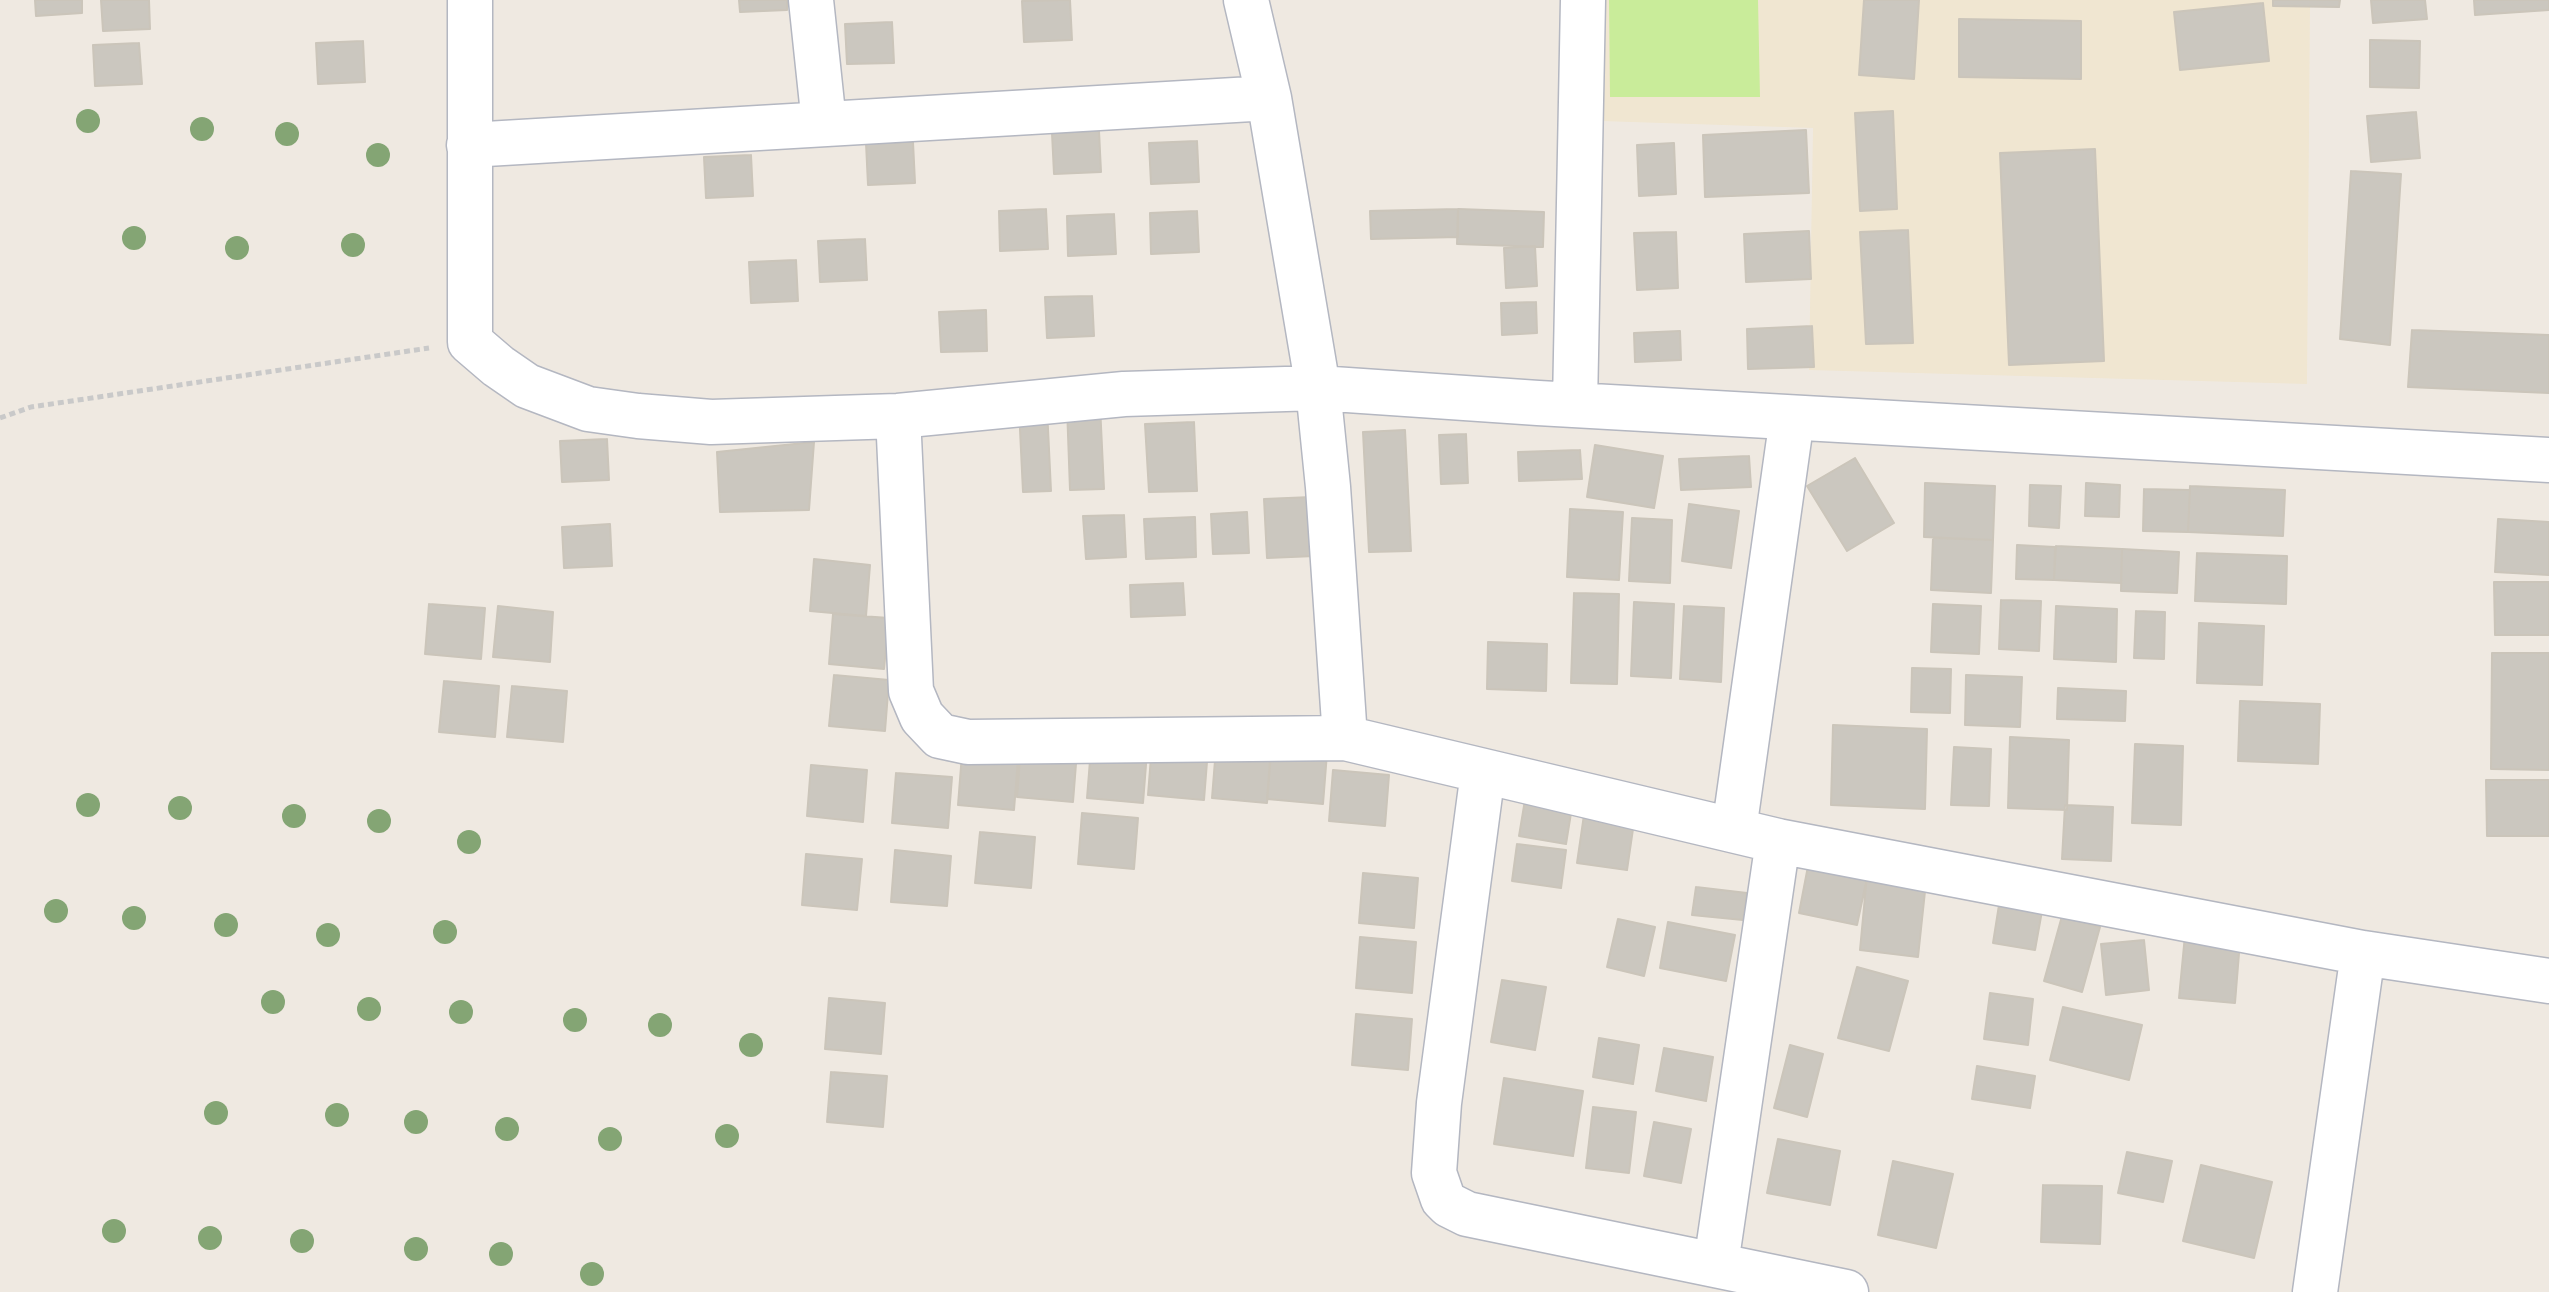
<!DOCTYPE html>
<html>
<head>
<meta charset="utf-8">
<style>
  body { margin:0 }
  canvas { display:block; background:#efe9e1 }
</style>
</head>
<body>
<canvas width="2549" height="1292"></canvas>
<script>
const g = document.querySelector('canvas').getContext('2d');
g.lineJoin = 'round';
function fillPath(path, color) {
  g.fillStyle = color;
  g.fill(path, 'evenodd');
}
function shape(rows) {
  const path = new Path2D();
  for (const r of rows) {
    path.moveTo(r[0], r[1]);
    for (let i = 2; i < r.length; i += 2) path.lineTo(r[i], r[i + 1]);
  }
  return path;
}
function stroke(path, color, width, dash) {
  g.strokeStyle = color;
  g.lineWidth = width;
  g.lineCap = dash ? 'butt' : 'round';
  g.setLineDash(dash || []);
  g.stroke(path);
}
const education = shape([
  [1600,0,2310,0,2307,384,1809,370,1813,128,1602,121]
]);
const pitch = shape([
  [1609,0,1758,0,1760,97,1610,97]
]);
const building = shape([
  [35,0,82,0,82,13,36,16,35,0],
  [101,0,149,0,150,29,103,31,101,0],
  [739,0,787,0,787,10,740,12,739,0],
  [1070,0,1072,40,1024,42,1022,1,1070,0],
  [1864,0,1919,0,1914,79,1859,75,1864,0],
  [2273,0,2340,0,2339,7,2273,6,2273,0],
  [2371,0,2425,0,2427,19,2373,23,2371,0],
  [2474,0,2549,0,2549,10,2475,15,2474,0],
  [2263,3,2269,61,2180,70,2174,12,2263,3],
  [1959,19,2081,21,2081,79,1959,77,1959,19],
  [892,22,894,63,847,64,845,24,892,22],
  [2370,40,2420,41,2419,88,2370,87,2370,40],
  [363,41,365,82,318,84,316,43,363,41],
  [139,43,142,84,95,86,93,45,139,43],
  [1893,111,1897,209,1860,211,1855,113,1893,111],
  [2416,112,2420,158,2371,162,2367,116,2416,112],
  [1806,130,1809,193,1705,197,1703,135,1806,130],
  [1099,131,1101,172,1054,174,1052,133,1099,131],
  [1197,141,1199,182,1151,184,1149,143,1197,141],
  [913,142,915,183,868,185,866,143,913,142],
  [1674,143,1676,194,1639,196,1637,145,1674,143],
  [2095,149,2104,361,2009,365,2000,153,2095,149],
  [751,155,753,196,706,198,704,157,751,155],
  [2351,171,2401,174,2390,345,2340,339,2351,171],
  [1046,209,1048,249,1000,251,999,211,1046,209],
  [1458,209,1458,237,1371,239,1370,211,1458,209],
  [1458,209,1544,212,1543,247,1457,244,1458,209],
  [1197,211,1199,252,1151,254,1150,213,1197,211],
  [1114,214,1116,254,1068,256,1067,216,1114,214],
  [1908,230,1913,343,1866,344,1860,232,1908,230],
  [1809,231,1811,279,1746,282,1744,234,1809,231],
  [1676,232,1678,288,1637,290,1634,233,1676,232],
  [865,239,867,280,820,282,818,241,865,239],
  [1535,246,1537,286,1506,288,1504,248,1535,246],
  [796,260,798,301,751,303,749,262,796,260],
  [1092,296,1094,336,1047,338,1045,297,1092,296],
  [1536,302,1537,333,1502,335,1501,303,1536,302],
  [986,310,987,351,941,352,939,312,986,310],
  [1812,326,1814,367,1748,369,1747,329,1812,326],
  [2412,330,2549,335,2549,393,2408,387,2412,330],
  [1680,331,1681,360,1635,362,1634,333,1680,331],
  [1100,405,1104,489,1070,490,1067,407,1100,405],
  [1047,408,1051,491,1023,492,1019,409,1047,408],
  [1194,422,1197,491,1149,492,1145,424,1194,422],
  [1405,430,1411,551,1369,552,1363,432,1405,430],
  [1466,434,1468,483,1441,484,1439,435,1466,434],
  [607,439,609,480,562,482,560,441,607,439],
  [814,442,809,510,720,512,717,452,814,442],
  [1595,445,1663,456,1654,508,1587,497,1595,445],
  [1580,450,1582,479,1519,481,1518,452,1580,450],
  [1749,456,1751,487,1681,490,1679,459,1749,456],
  [1855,458,1894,523,1847,551,1807,486,1855,458],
  [1925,483,1995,486,1993,540,1924,537,1925,483],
  [2086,483,2120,485,2119,517,2085,516,2086,483],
  [2030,485,2061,486,2059,528,2029,526,2030,485],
  [2190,486,2285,490,2283,536,2188,532,2190,486],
  [2144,489,2190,490,2188,532,2143,531,2144,489],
  [1312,497,1315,556,1267,558,1264,499,1312,497],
  [1689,504,1739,511,1731,568,1682,561,1689,504],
  [1570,509,1623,512,1619,580,1567,577,1570,509],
  [1247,512,1249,553,1213,554,1211,514,1247,512],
  [1124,515,1126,557,1086,559,1083,516,1124,515],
  [1195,517,1196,557,1146,559,1144,519,1195,517],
  [1632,518,1672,520,1670,583,1629,581,1632,518],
  [2498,519,2549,522,2549,575,2495,572,2498,519],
  [610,524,612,566,564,568,562,527,610,524],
  [1933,538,1993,540,1991,593,1931,590,1933,538],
  [2017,545,2055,547,2054,580,2016,579,2017,545],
  [2056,546,2122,549,2121,583,2054,580,2056,546],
  [2122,549,2179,552,2177,593,2121,591,2122,549],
  [2197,553,2287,556,2286,604,2195,601,2197,553],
  [814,559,870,565,866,616,810,611,814,559],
  [2494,582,2549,582,2549,635,2495,635,2494,582],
  [1183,583,1185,615,1131,617,1130,585,1183,583],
  [1574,593,1619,594,1617,684,1571,683,1574,593],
  [2001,600,2041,601,2039,651,1999,649,2001,600],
  [1634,602,1674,604,1671,678,1631,676,1634,602],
  [429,604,485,608,481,659,425,654,429,604],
  [1933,604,1981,606,1979,654,1931,652,1933,604],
  [498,606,553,612,550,662,493,657,498,606],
  [1684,606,1724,608,1721,682,1680,679,1684,606],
  [2056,606,2117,609,2116,662,2054,659,2056,606],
  [2136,611,2165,612,2164,659,2134,658,2136,611],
  [833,614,889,618,884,669,829,664,833,614],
  [2199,623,2264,626,2262,685,2197,683,2199,623],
  [1488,642,1547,644,1546,691,1487,689,1488,642],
  [2492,653,2549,653,2549,770,2491,769,2492,653],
  [1912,668,1951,669,1950,713,1911,712,1912,668],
  [834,675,889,680,885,731,829,726,834,675],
  [1966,675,2022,677,2020,727,1965,725,1966,675],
  [444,681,499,686,495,737,439,732,444,681],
  [512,686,567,691,563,742,507,737,512,686],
  [2058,688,2126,691,2125,721,2057,719,2058,688],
  [2240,701,2320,704,2318,764,2238,761,2240,701],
  [1833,725,1927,729,1925,809,1831,805,1833,725],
  [2010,737,2069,740,2067,810,2008,808,2010,737],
  [1152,744,1208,749,1204,800,1148,795,1152,744],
  [2135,744,2183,746,2181,825,2132,823,2135,744],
  [1021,746,1077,751,1073,802,1017,797,1021,746],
  [1954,747,1991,749,1989,806,1951,805,1954,747],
  [1091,748,1147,752,1143,803,1087,798,1091,748],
  [1216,748,1271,753,1267,803,1212,798,1216,748],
  [1271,748,1327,753,1323,804,1267,799,1271,748],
  [962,754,1018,759,1014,810,958,805,962,754],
  [811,765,867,770,863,822,807,816,811,765],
  [1333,770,1389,775,1385,826,1329,821,1333,770],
  [896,773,952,777,948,828,892,823,896,773],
  [2486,780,2549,780,2549,836,2487,836,2486,780],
  [1525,800,1572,807,1566,844,1519,836,1525,800],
  [2065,805,2113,807,2111,861,2062,859,2065,805],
  [1082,813,1138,818,1134,869,1078,864,1082,813],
  [1584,815,1634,822,1627,870,1577,863,1584,815],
  [980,832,1035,837,1031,888,975,883,980,832],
  [1517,844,1566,850,1561,888,1512,881,1517,844],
  [895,850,951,856,947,906,891,902,895,850],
  [806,854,862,859,857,910,802,905,806,854],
  [1809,861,1868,873,1857,925,1799,913,1809,861],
  [1363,873,1418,878,1414,928,1359,923,1363,873],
  [1867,875,1926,882,1918,957,1860,950,1867,875],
  [1696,887,1747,893,1743,920,1692,915,1696,887],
  [1999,905,2042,911,2035,950,1993,943,1999,905],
  [2062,916,2100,927,2082,992,2044,981,2062,916],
  [1618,919,1655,927,1644,976,1607,967,1618,919],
  [1668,922,1735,935,1726,981,1660,968,1668,922],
  [2185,935,2240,941,2235,1003,2179,998,2185,935],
  [1360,937,1416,942,1412,993,1356,988,1360,937],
  [2144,940,2149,990,2106,995,2101,944,2144,940],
  [1857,967,1908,981,1889,1051,1838,1038,1857,967],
  [1502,980,1546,987,1535,1050,1491,1042,1502,980],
  [1990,993,2033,999,2028,1045,1984,1039,1990,993],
  [829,998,885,1003,881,1054,825,1049,829,998],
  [2063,1007,2142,1025,2129,1080,2050,1060,2063,1007],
  [1356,1014,1412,1019,1408,1070,1352,1065,1356,1014],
  [1599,1038,1639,1045,1633,1084,1593,1077,1599,1038],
  [1790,1045,1823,1054,1807,1117,1774,1108,1790,1045],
  [1664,1048,1713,1057,1706,1101,1656,1091,1664,1048],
  [1977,1066,2035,1076,2030,1108,1972,1099,1977,1066],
  [831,1072,887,1076,883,1127,827,1122,831,1072],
  [1504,1078,1583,1091,1573,1156,1494,1144,1504,1078],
  [1593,1107,1636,1112,1629,1173,1586,1168,1593,1107],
  [1654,1122,1691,1129,1681,1183,1644,1176,1654,1122],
  [1778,1139,1840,1151,1830,1205,1767,1193,1778,1139],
  [2127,1152,2172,1161,2163,1202,2118,1193,2127,1152],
  [1893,1161,1953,1174,1936,1248,1878,1235,1893,1161],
  [2201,1165,2272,1182,2254,1258,2183,1241,2201,1165],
  [2043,1185,2102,1186,2100,1244,2041,1242,2043,1185]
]);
const path = shape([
  [0,418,31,407,429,348]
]);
const minor = shape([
  [470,0,470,342,498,366,527,386,588,409,638,416,711,422,898,416,1124,394,1318,388,1538,403,2549,460],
  [811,0,824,123],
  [469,145,1269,98],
  [1575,405,1583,0],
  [898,416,911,691,922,717,940,736,968,742,1345,738,1328,487,1318,388,1269,98,1246,0],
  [1345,738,1778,841],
  [1483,772,1439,1103,1434,1173,1443,1199,1449,1205,1467,1214,1846,1292],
  [1734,830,1792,418],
  [1716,1264,1778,841,2363,953],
  [2315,1292,2363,953,2549,981]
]);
const trees = [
  [88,121],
  [202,129],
  [287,134],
  [378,155],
  [134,238],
  [353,245],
  [237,248],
  [88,805],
  [180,808],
  [294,816],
  [379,821],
  [469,842],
  [56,911],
  [134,918],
  [226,925],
  [445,932],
  [328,935],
  [273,1002],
  [369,1009],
  [461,1012],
  [575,1020],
  [660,1025],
  [751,1045],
  [216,1113],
  [337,1115],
  [416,1122],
  [507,1129],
  [727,1136],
  [610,1139],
  [114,1231],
  [210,1238],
  [302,1241],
  [416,1249],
  [501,1254],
  [592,1274]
];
fillPath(education, '#f0e6d1');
fillPath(pitch, '#c9ec9a');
fillPath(building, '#cbc7bf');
stroke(building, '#cbc5ba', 2);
stroke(minor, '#b4b7c1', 47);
stroke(path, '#c9c9c9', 5, [6, 4]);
stroke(minor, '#fff', 44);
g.fillStyle = '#84a574';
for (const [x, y] of trees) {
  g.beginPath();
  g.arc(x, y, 12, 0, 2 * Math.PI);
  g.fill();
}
</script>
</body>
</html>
